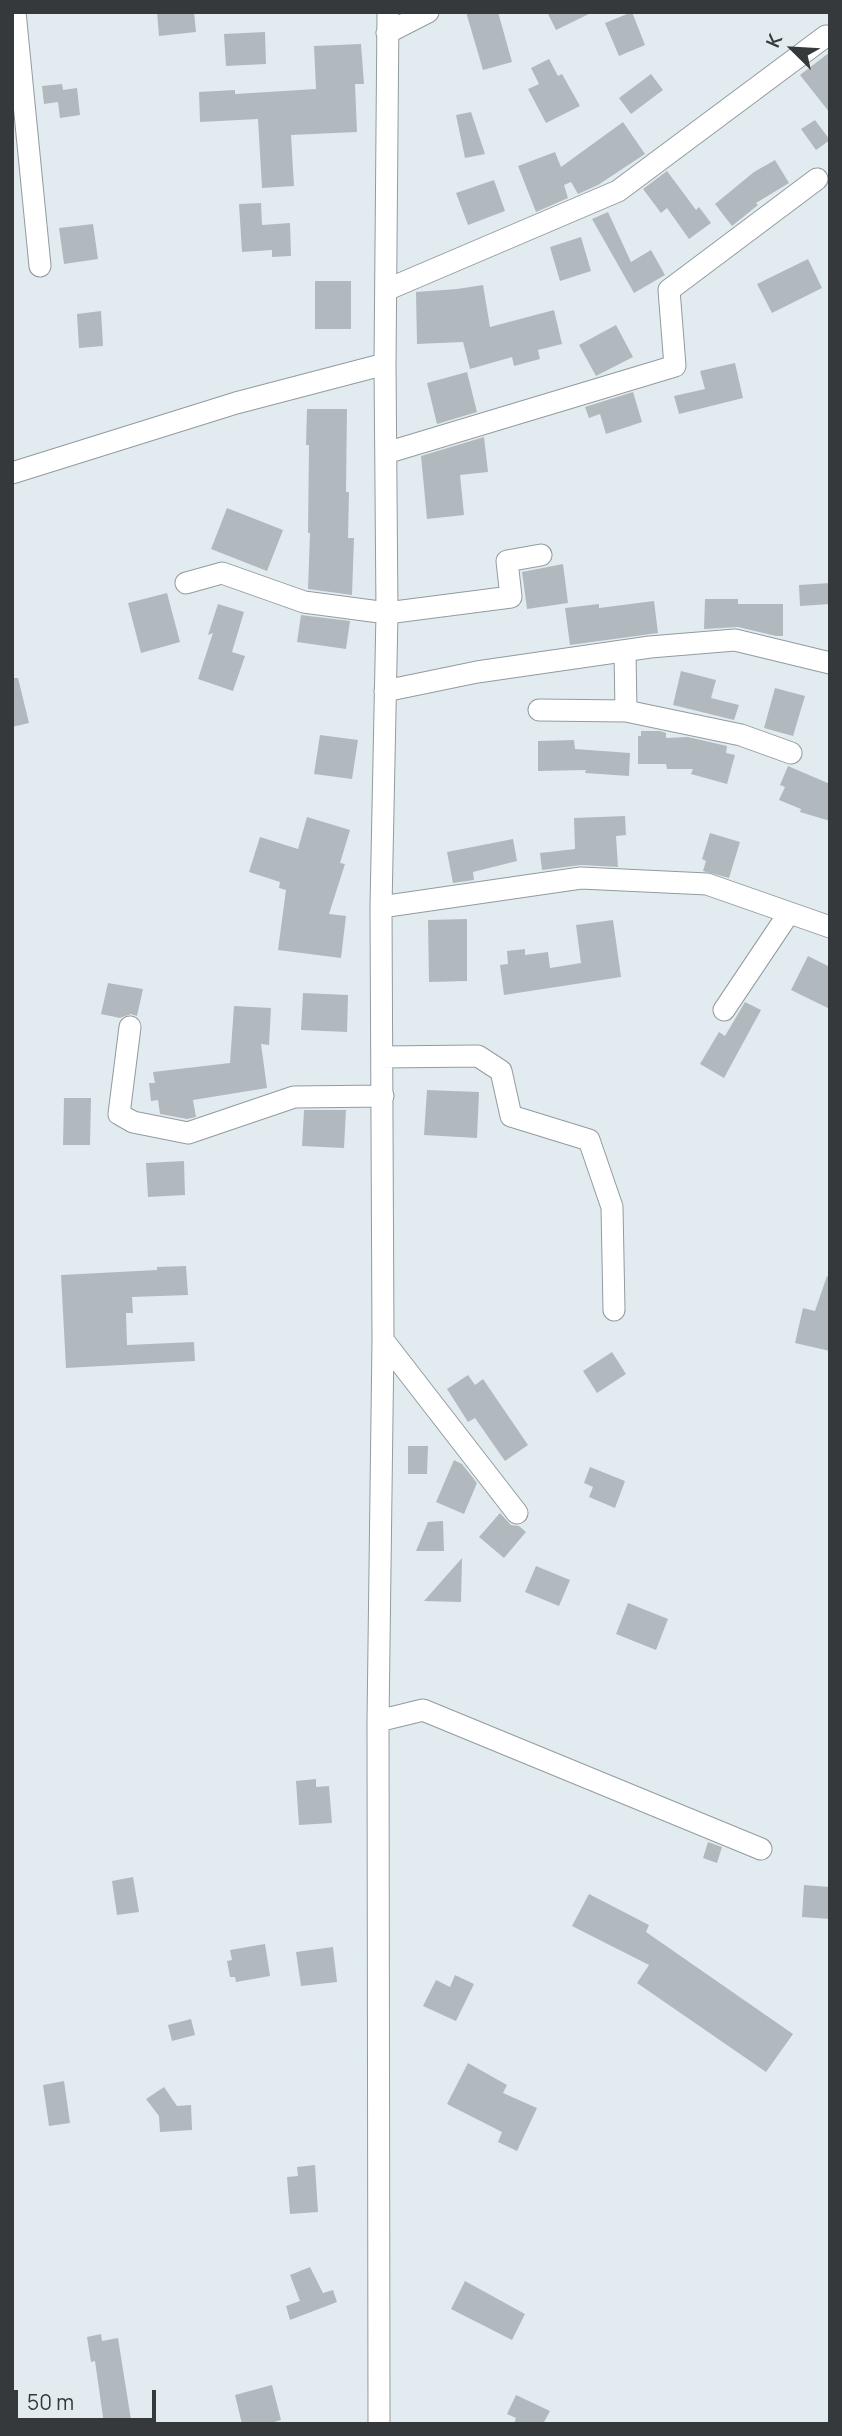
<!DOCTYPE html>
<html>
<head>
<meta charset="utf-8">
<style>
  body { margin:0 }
  #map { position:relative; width:842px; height:2436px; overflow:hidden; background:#e2ecf0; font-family:Manrope,sans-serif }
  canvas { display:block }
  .frame { position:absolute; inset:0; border:14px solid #36393b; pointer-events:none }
  .north { position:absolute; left:758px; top:14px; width:70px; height:70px; -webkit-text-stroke:5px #e2ecf0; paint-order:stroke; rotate:294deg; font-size:19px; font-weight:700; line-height:28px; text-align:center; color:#36393b }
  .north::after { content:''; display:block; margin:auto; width:24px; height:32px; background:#36393b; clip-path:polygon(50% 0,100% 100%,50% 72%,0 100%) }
  .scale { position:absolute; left:14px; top:2390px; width:142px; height:32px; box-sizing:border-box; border:4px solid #36393b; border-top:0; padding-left:9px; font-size:21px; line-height:24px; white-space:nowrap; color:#36393b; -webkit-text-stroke:5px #e2ecf0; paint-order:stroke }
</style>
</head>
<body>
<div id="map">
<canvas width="842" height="2436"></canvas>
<div class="frame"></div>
<div class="north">K</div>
<div class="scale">50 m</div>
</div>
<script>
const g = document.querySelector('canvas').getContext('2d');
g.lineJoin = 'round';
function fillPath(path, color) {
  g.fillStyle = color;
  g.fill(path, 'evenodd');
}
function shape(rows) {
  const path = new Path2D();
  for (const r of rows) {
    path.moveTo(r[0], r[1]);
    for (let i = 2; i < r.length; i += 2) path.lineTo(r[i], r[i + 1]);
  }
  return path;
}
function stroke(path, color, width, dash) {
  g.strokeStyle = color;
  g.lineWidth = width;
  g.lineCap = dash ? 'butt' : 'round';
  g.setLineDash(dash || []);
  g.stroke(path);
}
const building = shape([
  [157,12,194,12,196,32,159,36],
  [466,12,498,12,512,62,483,70],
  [547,12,593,12,556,30],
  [632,12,645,45,619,56,605,23],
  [265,32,266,64,226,66,224,34],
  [361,44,364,84,355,84,357,132,291,135,294,186,262,188,258,119,200,122,199,92,235,90,235,94,316,89,314,46],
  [830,52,830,113,800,75],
  [549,59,558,76,562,74,580,106,546,123,528,89,539,84,531,68],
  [651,74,663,90,631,114,619,98],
  [62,84,63,90,77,88,80,115,60,118,58,102,44,104,42,86],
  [471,112,485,154,465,158,456,115],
  [815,120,830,140,816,150,801,129],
  [623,122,645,154,598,185,578,194,571,182,564,185,568,198,536,212,518,166,555,152,561,167],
  [775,160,789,183,756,203,758,205,732,226,715,204,754,172],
  [667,171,696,210,699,207,711,223,689,239,667,208,661,213,643,189],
  [494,180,505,211,468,225,456,193],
  [261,203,262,225,290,223,291,256,272,257,272,250,242,252,239,204],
  [608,212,631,262,651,250,665,275,634,293,592,219],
  [93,224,98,259,64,264,59,228],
  [581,237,591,271,560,281,550,247],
  [808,259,822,288,772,313,757,284],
  [315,281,351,281,351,329,315,329],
  [483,285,490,327,554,310,562,344,538,350,540,359,514,366,512,357,470,369,463,342,417,344,416,292,457,289],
  [101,311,103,346,79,348,77,314],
  [616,325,633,357,596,376,579,345],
  [735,363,743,398,679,414,674,396,705,389,700,371],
  [467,372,477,412,437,424,427,383],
  [633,392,642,422,606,434,600,414,589,418,585,407],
  [307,409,347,409,346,492,349,492,348,538,354,538,352,595,308,589,310,533,308,533,309,445,306,445],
  [484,437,488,472,460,475,464,515,427,519,421,456],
  [227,508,283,530,267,571,211,549],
  [563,564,568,603,527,609,522,572],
  [830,583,830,604,800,606,799,585],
  [167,593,180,642,141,653,128,603],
  [705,599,738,599,738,604,783,604,783,636,776,636,738,627,704,629],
  [654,601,658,633,570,645,565,608,599,604,599,608],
  [218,604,244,612,232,652,245,656,233,691,198,679,213,633,208,635],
  [301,615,350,621,346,649,297,642],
  [681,671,716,680,711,698,739,705,734,720,673,705],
  [12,678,18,678,29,723,12,727],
  [775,688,805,696,793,736,764,728],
  [641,731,660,731,666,733,666,738,688,737,727,746,726,753,735,755,727,784,691,774,693,769,667,769,666,764,638,764,638,736,641,736],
  [320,735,358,740,352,779,314,774],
  [574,740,575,749,630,753,629,776,585,773,586,770,538,771,538,741],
  [788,766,830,784,830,821,800,812,801,809,779,800,785,787,780,785],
  [625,816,626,835,616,836,618,867,581,865,542,870,540,853,575,849,574,818],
  [307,817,350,830,340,863,345,864,329,914,346,916,341,958,278,950,286,890,279,888,280,882,249,872,260,837,298,849],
  [710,833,740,842,729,878,703,871,706,861,702,859],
  [513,839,517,861,473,872,474,880,453,883,447,852],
  [467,919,467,981,429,982,428,920],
  [613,920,621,977,504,995,500,965,508,964,507,951,525,949,525,955,548,952,550,968,581,963,576,925],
  [808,956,830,967,830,1009,791,990],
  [108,983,143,989,137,1016,131,1014,120,1018,101,1014],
  [303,993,348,995,347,1032,301,1030],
  [745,1002,761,1010,724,1078,700,1064,719,1032,725,1036],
  [234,1006,271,1008,269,1045,261,1044,267,1088,193,1100,196,1117,187,1119,160,1114,158,1100,151,1101,149,1083,155,1083,153,1072,230,1063],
  [427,1090,479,1092,477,1138,424,1135],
  [64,1098,91,1098,90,1145,63,1145],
  [304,1110,346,1110,344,1148,302,1146],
  [184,1161,185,1195,148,1197,146,1163],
  [186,1266,188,1295,132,1297,133,1313,126,1313,127,1345,194,1342,195,1361,66,1368,61,1275,157,1270,157,1267],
  [827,1276,830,1277,830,1351,795,1343,803,1308,815,1311],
  [612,1352,626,1374,597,1393,583,1371],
  [468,1375,475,1385,483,1379,528,1445,505,1461,475,1418,468,1422,447,1389],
  [408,1446,428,1446,427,1474,408,1474],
  [454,1460,462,1464,477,1483,464,1514,436,1502],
  [590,1467,625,1481,615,1508,589,1497,593,1487,584,1483],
  [500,1513,511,1525,519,1526,526,1532,504,1558,479,1537],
  [443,1521,444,1551,416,1551,428,1522],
  [462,1558,461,1602,424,1601],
  [536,1566,570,1580,559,1606,525,1592],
  [628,1603,668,1619,656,1650,616,1634],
  [316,1779,316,1787,329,1786,332,1823,299,1825,296,1781],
  [708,1842,722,1847,717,1863,703,1858],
  [133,1877,139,1912,117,1915,112,1881],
  [804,1885,830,1887,830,1919,802,1917],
  [589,1894,649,1925,646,1932,793,2034,766,2072,637,1983,649,1965,572,1926],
  [265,1944,270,1976,236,1982,235,1977,230,1977,227,1961,232,1960,230,1950],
  [333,1947,337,1982,301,1986,296,1952],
  [455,1975,474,1984,456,2021,423,2006,436,1980,450,1987],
  [191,2019,195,2035,172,2041,168,2025],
  [468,2063,507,2085,503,2093,537,2108,517,2151,498,2142,502,2132,447,2104],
  [64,2081,70,2123,49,2126,43,2085],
  [164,2087,177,2106,191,2105,192,2130,160,2132,159,2116,146,2099],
  [315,2165,318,2212,290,2214,287,2177,298,2176,297,2167],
  [310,2267,323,2293,333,2290,337,2302,290,2320,286,2306,300,2301,290,2275],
  [465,2281,525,2314,512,2340,451,2309],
  [101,2334,102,2341,118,2338,131,2420,104,2424,95,2361,91,2362,87,2337],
  [272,2385,281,2420,268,2424,242,2424,235,2395],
  [516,2395,550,2411,543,2424,514,2424,516,2418,507,2414]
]);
const minor = shape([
  [15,12,40,266],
  [387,33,428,12],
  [386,290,618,191,826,36],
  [386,453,675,366,669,290,817,179],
  [12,473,236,403,385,364],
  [186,583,222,573,304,602,387,613,511,597,507,561,541,555],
  [625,652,626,711,741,735,791,753],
  [385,691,477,672,650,647,735,640,830,663],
  [539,710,626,711],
  [381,907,581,878,707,884,830,927],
  [724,1010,789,913],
  [130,1027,119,1114,133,1122,188,1133,294,1097,383,1096],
  [382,1057,478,1056,501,1071,511,1116,589,1140,612,1207,614,1310],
  [383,1340,517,1513],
  [378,1721,423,1710,761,1849],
  [379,2424,378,1721,383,1340,381,907,387,613,385,364,388,12]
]);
fillPath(building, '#b1b9be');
stroke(minor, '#929b9f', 23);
stroke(minor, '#fff', 21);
</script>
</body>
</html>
